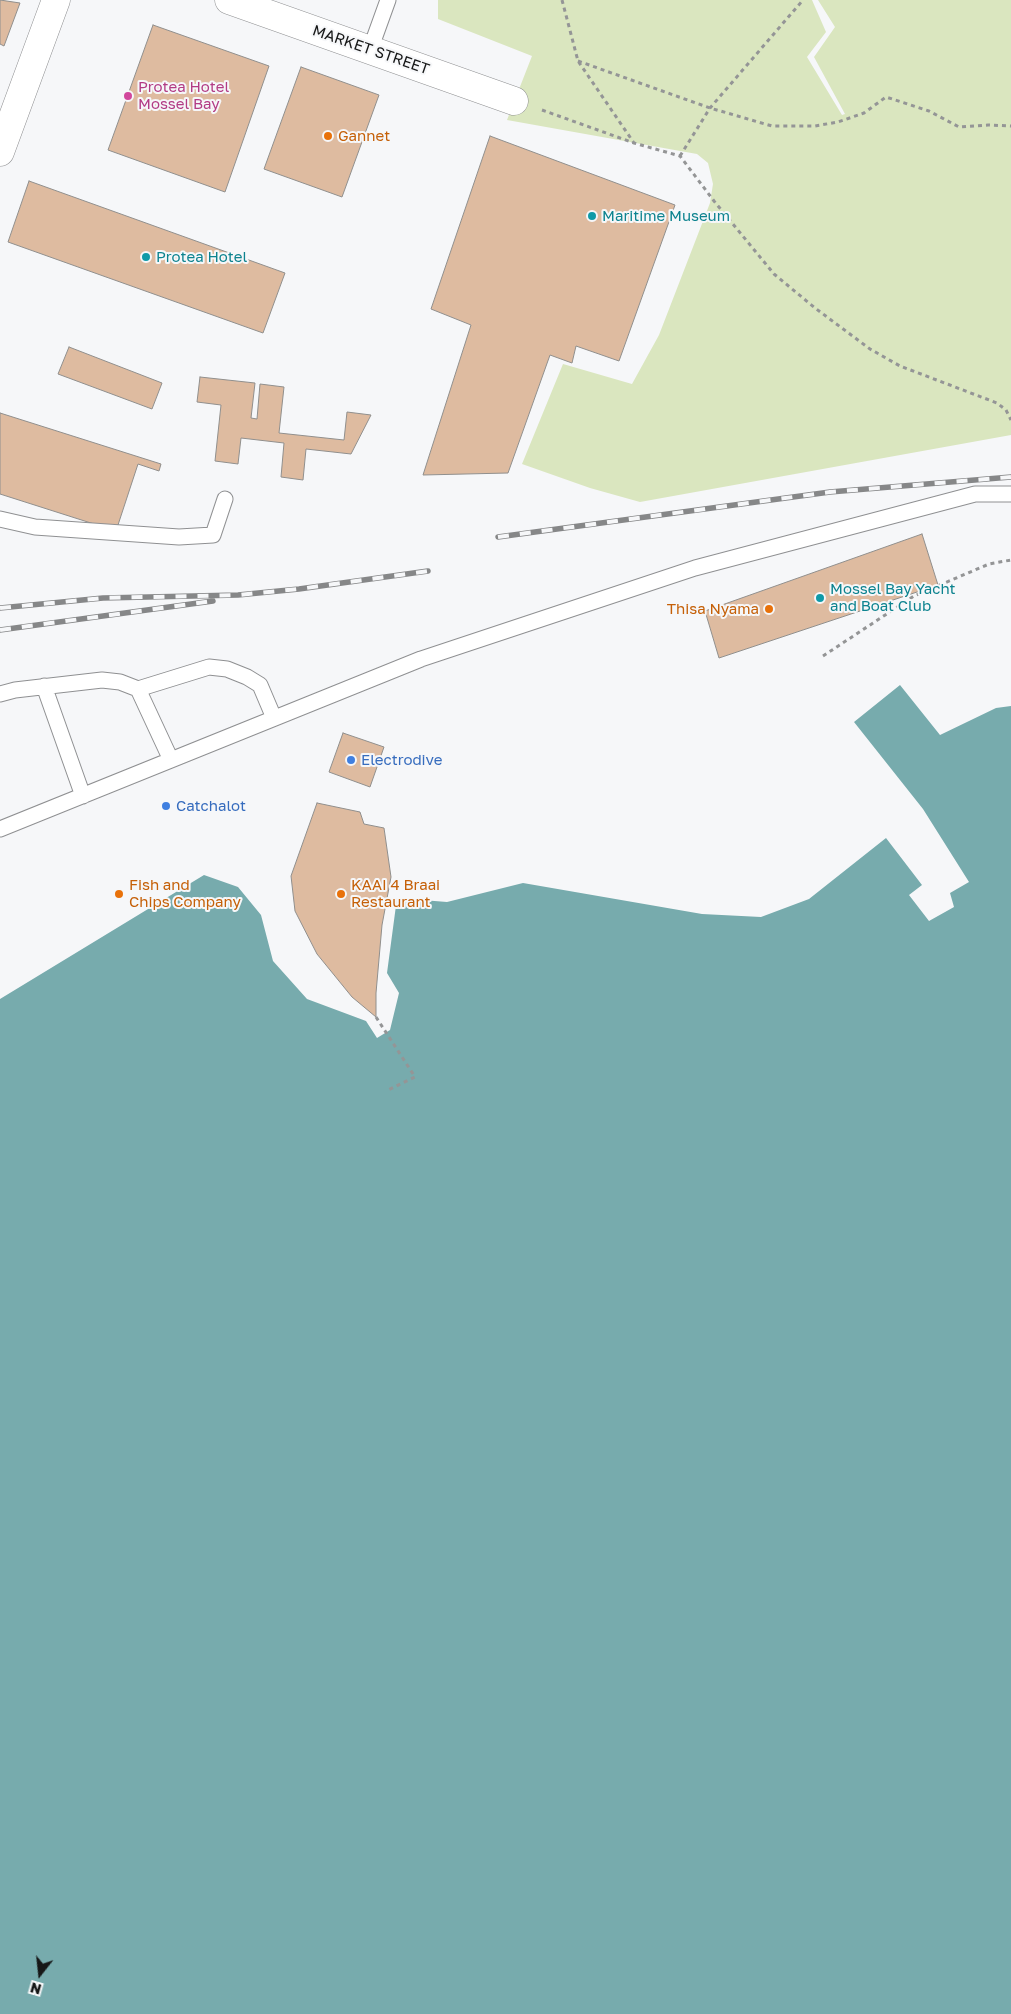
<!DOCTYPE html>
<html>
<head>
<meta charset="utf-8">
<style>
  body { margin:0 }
  #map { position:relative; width:1011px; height:2014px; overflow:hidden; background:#f6f7f9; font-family:"Golos Text",sans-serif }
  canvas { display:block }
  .north { position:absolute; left:15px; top:1949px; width:50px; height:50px; -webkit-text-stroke:4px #f6f7f9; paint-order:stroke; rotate:196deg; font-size:14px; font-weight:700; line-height:20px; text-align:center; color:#161717 }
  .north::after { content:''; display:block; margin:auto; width:18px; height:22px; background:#161717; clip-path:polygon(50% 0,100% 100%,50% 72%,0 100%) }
</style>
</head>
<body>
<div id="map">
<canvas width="1011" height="2014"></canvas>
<div class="north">N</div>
</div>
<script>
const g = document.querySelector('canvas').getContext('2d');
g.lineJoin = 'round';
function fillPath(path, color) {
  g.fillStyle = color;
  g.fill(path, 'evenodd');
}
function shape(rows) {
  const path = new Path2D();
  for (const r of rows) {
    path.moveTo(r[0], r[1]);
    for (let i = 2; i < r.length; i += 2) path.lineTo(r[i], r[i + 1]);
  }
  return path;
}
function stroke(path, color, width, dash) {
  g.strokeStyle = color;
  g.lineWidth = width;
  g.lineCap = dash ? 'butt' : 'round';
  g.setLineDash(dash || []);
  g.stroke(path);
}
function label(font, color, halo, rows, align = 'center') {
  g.font = font + ' "Golos Text",sans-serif';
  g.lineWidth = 4;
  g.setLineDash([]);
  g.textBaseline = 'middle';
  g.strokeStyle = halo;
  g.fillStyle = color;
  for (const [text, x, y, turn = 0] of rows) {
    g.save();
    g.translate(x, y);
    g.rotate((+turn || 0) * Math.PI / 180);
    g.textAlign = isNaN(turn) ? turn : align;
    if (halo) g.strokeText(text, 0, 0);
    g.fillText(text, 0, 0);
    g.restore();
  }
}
const green = shape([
  [438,0,812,0,826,32,807,57,842,115,845,114,814,57,835,27,818,0,1011,0,1011,435,640,502,590,488,522,464,563,364,632,384,659,335,710,203,713,184,708,163,697,154,507,120,532,56,438,19]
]);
const water = shape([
  [900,685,940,735,996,708,1011,706,1011,2014,0,2014,0,999,204,875,238,887,261,915,273,961,307,999,366,1021,377,1038,390,1030,399,993,387,973,397,898,447,902,523,883,702,914,761,917,809,899,886,838,922,885,909,895,929,921,954,907,950,893,969,882,923,809,854,722]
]);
const building = shape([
  [0,0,20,3,4,46,0,44,0,0],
  [153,25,269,66,225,192,108,150,153,25],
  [301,67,379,95,342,197,264,169,301,67],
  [490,136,675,205,619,361,576,346,572,363,550,355,508,473,423,475,471,325,431,309,490,136],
  [29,181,285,273,263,333,8,242,29,181],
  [69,347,162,383,152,409,58,374,69,347],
  [200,377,255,383,251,418,257,419,260,384,284,387,279,433,344,440,347,412,371,415,351,454,306,449,303,480,281,477,284,443,241,438,238,464,215,461,221,405,197,402,200,377],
  [0,413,161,464,159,471,138,464,116,531,0,494,0,413],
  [922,534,938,585,719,658,705,611,922,534],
  [343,733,384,747,370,787,329,772,343,733],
  [317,803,360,812,364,824,384,828,391,877,382,925,376,993,376,1017,352,997,317,954,295,911,291,876,317,803]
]);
const path = shape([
  [562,0,578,61,634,143],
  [578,61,710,108,772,126,815,126,838,122,864,113,886,97,929,111,959,127,988,125,1011,126],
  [542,110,634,143,680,156,714,201,774,274,815,308,870,349,900,366,997,403,1006,410,1011,420],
  [680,156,710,108,803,0],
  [823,656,914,596,989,564,1011,560],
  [376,1017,415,1077,388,1090]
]);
const service = shape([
  [370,50,388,0],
  [0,519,35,527,179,537,213,535,225,499],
  [44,686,83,796],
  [138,689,209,667,227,669,247,677,260,685,274,718],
  [0,694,15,690,102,680,120,682,138,689,171,760],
  [0,829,421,659,695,568,975,494,1011,494]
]);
const minor = shape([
  [229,0,514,101],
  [0,152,56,0]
]);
const rail = shape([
  [498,537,830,492,1011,477],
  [0,608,103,598,238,595,299,589,428,571],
  [0,630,213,601]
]);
const markers = [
  [128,96,5,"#d1479c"],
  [328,136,5,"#e8710a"],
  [592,216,5,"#0f9aa8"],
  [146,257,5,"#0f9aa8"],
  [820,598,5,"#0f9aa8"],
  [769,609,5,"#e8710a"],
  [351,760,5,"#3f7fe0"],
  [166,806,5,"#3f7fe0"],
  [119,894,5,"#e8710a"],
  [341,894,5,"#e8710a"]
];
const streetNames = [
  ["MARKET STREET",371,50,19]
];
const hotelNames = [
  ["Protea Hotel",138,87],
  ["Mossel Bay",138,104]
];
const foodNames = [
  ["Gannet",338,136],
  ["Thisa Nyama",759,609,"right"],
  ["Fish and",129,885],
  ["Chips Company",129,902],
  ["KAAI 4 Braai",351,885],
  ["Restaurant",351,902]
];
const cultureNames = [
  ["Maritime Museum",602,216],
  ["Protea Hotel",156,257],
  ["Mossel Bay Yacht",830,589],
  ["and Boat Club",830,606]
];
const shopNames = [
  ["Electrodive",361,760],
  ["Catchalot",176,806]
];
fillPath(green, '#dae6bf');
fillPath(water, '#77abad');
fillPath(building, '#debba0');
stroke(building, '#908f8d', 1);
stroke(service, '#8f9092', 17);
stroke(minor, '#8f9092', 29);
stroke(path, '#949596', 3, [4, 4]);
stroke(service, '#fff', 15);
stroke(minor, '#fff', 28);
stroke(rail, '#868788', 5.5);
stroke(rail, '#f6f7f9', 4, [11]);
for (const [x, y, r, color] of markers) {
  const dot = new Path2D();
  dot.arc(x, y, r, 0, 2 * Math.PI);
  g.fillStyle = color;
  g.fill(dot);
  stroke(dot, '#f6f7f9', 2);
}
label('15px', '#161717', '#f6f7f9', streetNames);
label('15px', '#b23c85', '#f6f7f9', hotelNames, 'left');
label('15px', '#c56008', '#f6f7f9', foodNames, 'left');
label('15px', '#0d838f', '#f6f7f9', cultureNames, 'left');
label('15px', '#366cbe', '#f6f7f9', shopNames, 'left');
</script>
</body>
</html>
